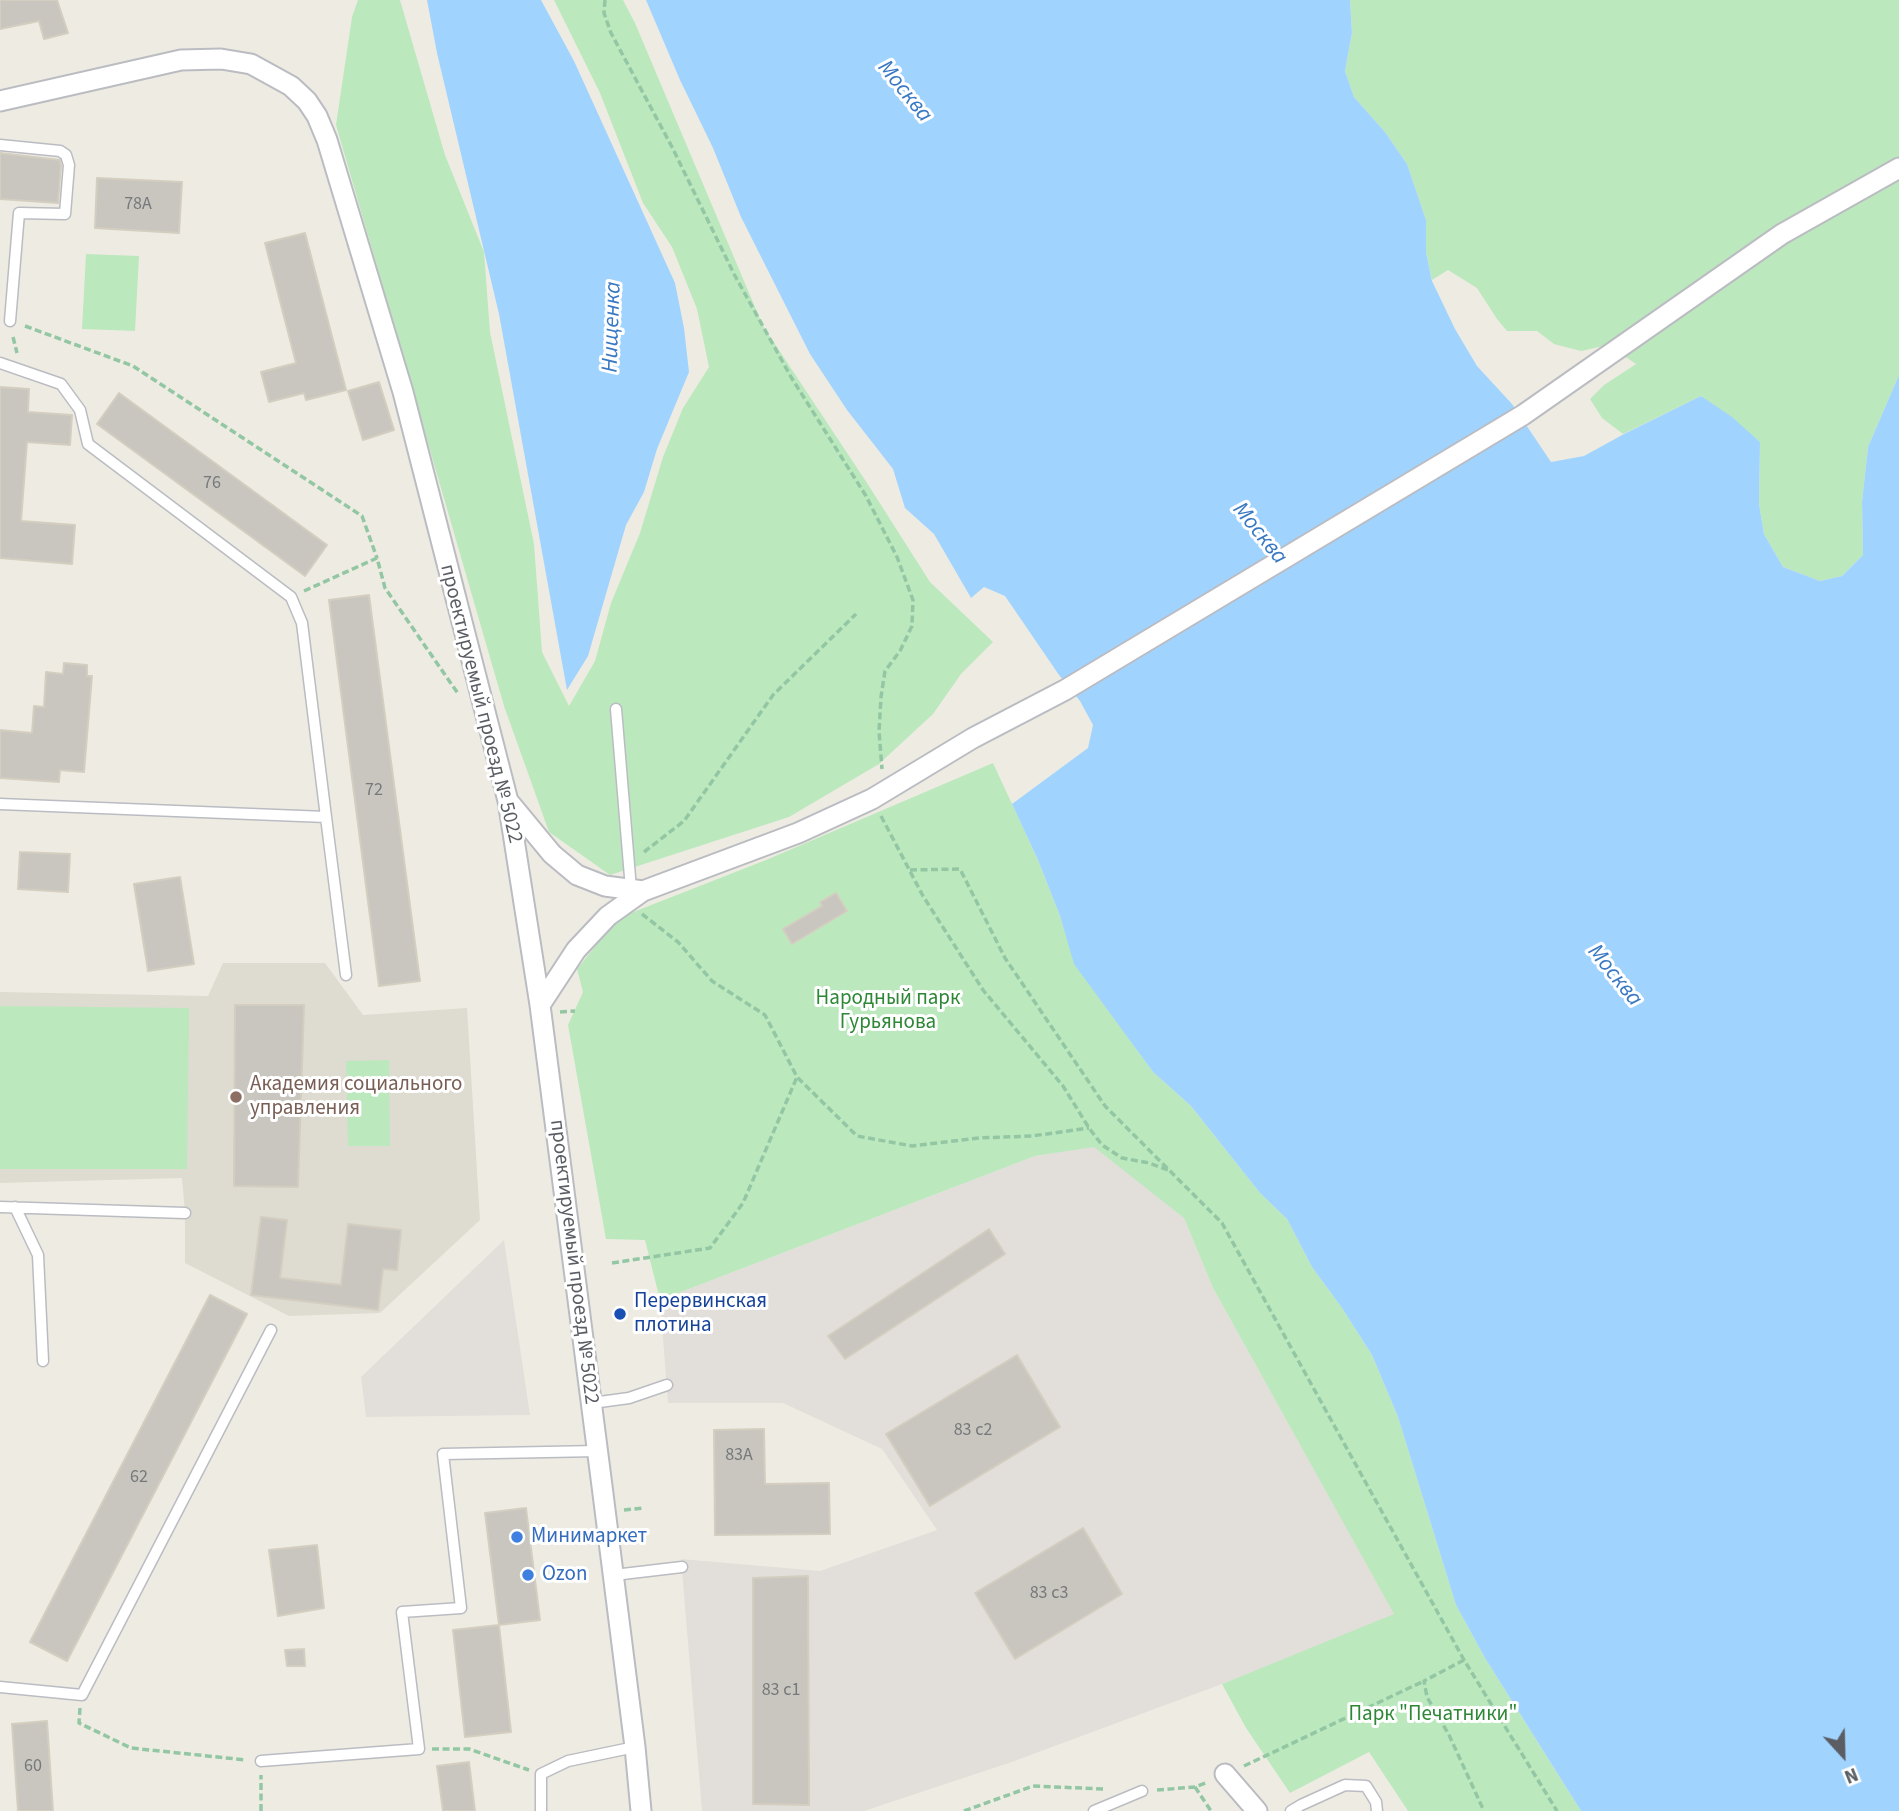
<!DOCTYPE html>
<html>
<head>
<meta charset="utf-8">
<style>
  body { margin:0 }
  #map { position:relative; width:1899px; height:1811px; overflow:hidden; background:#eeece2; font-family:"Source Sans 3",sans-serif }
  canvas { display:block }
  .north { position:absolute; left:1808px; top:1720px; width:70px; height:70px; -webkit-text-stroke:5px #fff; paint-order:stroke; rotate:158deg; font-size:19px; font-weight:700; line-height:28px; text-align:center; color:#5a5e64 }
  .north::after { content:''; display:block; margin:auto; width:24px; height:32px; background:#5a5e64; clip-path:polygon(50% 0,100% 100%,50% 72%,0 100%) }
</style>
</head>
<body>
<div id="map">
<canvas width="1899" height="1811"></canvas>
<div class="north">N</div>
</div>
<script>
const g = document.querySelector('canvas').getContext('2d');
g.lineJoin = 'round';
function fillPath(path, color) {
  g.fillStyle = color;
  g.fill(path, 'evenodd');
}
function shape(rows) {
  const path = new Path2D();
  for (const r of rows) {
    path.moveTo(r[0], r[1]);
    for (let i = 2; i < r.length; i += 2) path.lineTo(r[i], r[i + 1]);
  }
  return path;
}
function stroke(path, color, width, dash) {
  g.strokeStyle = color;
  g.lineWidth = width;
  g.lineCap = dash ? 'butt' : 'round';
  g.setLineDash(dash || []);
  g.stroke(path);
}
function label(font, color, halo, rows, align = 'center') {
  g.font = font + ' "Source Sans 3",sans-serif';
  g.lineWidth = 6;
  g.setLineDash([]);
  g.textBaseline = 'middle';
  g.strokeStyle = halo;
  g.fillStyle = color;
  for (const [text, x, y, turn = 0] of rows) {
    g.save();
    g.translate(x, y);
    g.rotate((+turn || 0) * Math.PI / 180);
    g.textAlign = isNaN(turn) ? turn : align;
    if (halo) g.strokeText(text, 0, 0);
    g.fillText(text, 0, 0);
    g.restore();
  }
}
const industrial = shape([
  [1096,1146,1184,1218,1213,1288,1395,1615,1222,1684,1009,1763,864,1811,702,1811,681,1559,820,1571,937,1530,882,1449,783,1403,668,1403,660,1300,1035,1156],
  [504,1240,530,1415,366,1417,361,1377]
]);
const education = shape([
  [223,963,325,963,363,1015,467,1008,480,1220,380,1313,289,1316,185,1263,185,1213,182,1178,0,1183,0,992,208,996]
]);
const green = shape([
  [358,0,400,0,445,155,484,252,490,332,534,544,542,652,569,706,595,661,611,603,640,533,663,457,683,408,709,367,697,309,672,247,643,203,600,93,554,0,623,0,635,23,763,326,867,483,930,582,993,642,961,674,933,714,879,764,789,817,610,875,549,832,504,706,336,125,352,17],
  [1350,0,1899,0,1899,375,1868,447,1862,502,1863,555,1842,576,1820,581,1783,567,1764,534,1759,504,1760,442,1701,396,1623,434,1602,418,1590,399,1604,385,1636,364,1608,345,1581,351,1554,344,1537,331,1507,331,1497,319,1477,288,1448,270,1432,280,1426,252,1426,220,1407,164,1385,132,1354,97,1345,71,1352,33],
  [86,254,139,256,135,331,82,329],
  [993,763,1038,860,1060,916,1075,964,1153,1072,1191,1106,1260,1193,1287,1219,1312,1267,1342,1308,1372,1355,1398,1417,1456,1605,1485,1658,1581,1811,1408,1811,1369,1752,1290,1793,1246,1728,1222,1684,1394,1614,1213,1288,1184,1218,1094,1147,1035,1156,660,1300,645,1240,606,1239,568,1025,583,992,577,969,618,918,766,860],
  [0,1006,189,1008,187,1169,0,1169],
  [389,1060,390,1146,348,1146,346,1061]
]);
const water = shape([
  [427,0,541,0,574,61,675,283,684,328,689,372,657,449,644,492,626,525,588,656,567,690,499,314,437,53],
  [646,0,1350,0,1352,33,1345,71,1354,97,1385,132,1407,164,1426,220,1426,252,1432,281,1455,329,1477,366,1512,404,1551,462,1584,456,1624,434,1701,396,1732,417,1760,442,1759,504,1764,534,1783,567,1820,581,1842,576,1863,555,1862,502,1868,447,1899,375,1899,1811,1581,1811,1485,1658,1456,1605,1398,1417,1372,1355,1342,1308,1312,1267,1287,1219,1260,1193,1191,1106,1153,1072,1074,964,1060,916,1038,860,1012,804,1088,748,1093,725,1080,701,1059,675,1005,596,984,587,971,598,934,534,905,508,893,469,847,410,810,354,741,217,713,148,680,80]
]);
const building = shape([
  [0,0,57,0,68,33,44,39,39,21,0,29,0,0],
  [0,153,60,160,61,166,58,203,0,199,0,153],
  [97,178,182,182,179,233,95,228,97,178],
  [305,233,346,390,306,400,304,393,269,402,261,372,296,363,265,243,305,233],
  [379,382,394,430,363,440,348,391,379,382],
  [0,387,29,389,28,412,72,415,70,445,27,442,21,521,75,525,72,564,0,558,0,387],
  [119,393,327,545,305,576,97,424,119,393],
  [369,595,420,981,379,986,329,600,369,595],
  [64,663,87,665,87,676,92,676,84,772,60,770,59,782,0,778,0,730,32,733,34,706,44,707,46,672,63,674,64,663],
  [20,852,70,854,68,892,18,889,20,852],
  [180,877,194,964,148,971,134,884,180,877],
  [836,893,847,911,792,944,783,929,822,906,820,902,836,893],
  [235,1005,304,1005,298,1187,234,1186,235,1005],
  [261,1217,287,1220,280,1278,341,1285,348,1224,401,1230,397,1270,383,1269,378,1310,251,1295,261,1217],
  [989,1229,1005,1254,845,1359,828,1336,989,1229],
  [210,1295,247,1314,67,1661,30,1642,210,1295],
  [1017,1355,1060,1427,930,1506,886,1434,1017,1355],
  [764,1429,765,1484,829,1483,830,1534,715,1535,714,1430,764,1429],
  [526,1508,540,1620,499,1625,485,1513,526,1508],
  [1083,1528,1122,1594,1015,1659,975,1593,1083,1528],
  [317,1545,324,1608,278,1616,269,1550,317,1545],
  [808,1576,809,1805,753,1804,753,1578,808,1576],
  [499,1625,511,1732,465,1737,453,1630,499,1625],
  [304,1649,305,1666,287,1666,285,1650,304,1649],
  [47,1721,53,1811,18,1811,12,1724,47,1721],
  [469,1762,475,1811,443,1811,437,1766,469,1762]
]);
const path = shape([
  [605,0,604,13,611,33,672,147,734,274,791,377,866,496,897,557,913,600,912,626,900,651,885,671,881,697,879,731,882,769],
  [25,326,133,366,362,516,377,558],
  [13,337,17,353],
  [304,591,377,558,385,588,459,695],
  [881,816,923,896,983,990,1063,1086,1089,1128,1102,1145,1122,1158,1149,1163,1168,1170],
  [644,852,684,821,773,695,856,614],
  [910,870,960,869,1005,958,1105,1106,1222,1223,1464,1660,1557,1811],
  [642,914,678,942,712,981,765,1015,797,1077,857,1136,912,1146,979,1138,1032,1136,1089,1128],
  [560,1012,575,1011],
  [612,1263,710,1248,743,1203,797,1077],
  [624,1510,643,1508],
  [1464,1660,1424,1681,1427,1697,1449,1735,1484,1811],
  [80,1708,79,1723,131,1748,246,1760],
  [432,1749,469,1749,529,1770],
  [1244,1766,1424,1681],
  [1195,1787,1211,1811],
  [1157,1790,1195,1787,1208,1782],
  [261,1811,261,1775],
  [964,1811,1033,1786,1104,1789]
]);
const lane = shape([
  [0,145,60,151,66,155,69,165,65,214,19,213,10,321],
  [0,363,61,384,80,410,88,444,291,597,302,623,326,817,0,804],
  [616,709,631,889],
  [326,817,346,975],
  [0,1207,185,1213],
  [15,1207,38,1255,43,1361],
  [592,1403,629,1398,667,1385],
  [614,1575,682,1567],
  [0,1687,82,1695,271,1330],
  [261,1761,419,1749,402,1612,461,1608,443,1454,598,1451],
  [541,1811,541,1774,568,1761,635,1747],
  [1094,1811,1142,1791],
  [1291,1811,1301,1805,1345,1785,1366,1786,1376,1802,1377,1811]
]);
const street = shape([
  [0,101,181,60,221,59,251,64,291,86,307,101,317,116,327,140,403,392,508,801,540,1005,602,1486,635,1747,641,1811],
  [509,802,552,854,577,875,605,886,643,891],
  [540,1005,576,950,608,916,643,891,798,833,872,799,973,738,1065,690,1523,415,1782,234,1899,168],
  [1225,1774,1257,1811]
]);
const markers = [
  [236,1097,7,"#8d6e63"],
  [620,1314,7,"#1a4fb4"],
  [517,1537,7,"#3f7fe0"],
  [528,1575,7,"#3f7fe0"]
];
const numberNames = [
  ["78А",138,205],
  ["76",212,484],
  ["72",374,791],
  ["83 с2",973,1431],
  ["83А",739,1456],
  ["62",139,1478],
  ["83 с3",1049,1594],
  ["83 с1",781,1691],
  ["60",33,1767]
];
const streetNames = [
  ["проектируемый проезд № 5022",480,704,76],
  ["проектируемый проезд № 5022",573,1262,83]
];
const parkNames = [
  ["Народный парк",888,999],
  ["Гурьянова",888,1023],
  ["Парк \"Печатники\"",1433,1715]
];
const educationNames = [
  ["Академия социального",250,1085],
  ["управления",250,1109]
];
const transitNames = [
  ["Перервинская",634,1302],
  ["плотина",634,1326]
];
const shopNames = [
  ["Минимаркет",531,1537],
  ["Ozon",542,1575]
];
const waterNames = [
  ["Москва",904,92,51],
  ["Нищенка",613,327,-88],
  ["Москва",1259,534,51],
  ["Москва",1614,976,51]
];
fillPath(industrial, '#e2dfda');
fillPath(education, '#dedbd1');
fillPath(green, '#bce8be');
fillPath(water, '#a1d3ff');
fillPath(building, '#c9c6bf');
stroke(building, '#d4cec0', 2);
stroke(lane, '#babcc2', 13);
stroke(street, '#babcc2', 23);
stroke(path, '#93c7a4', 3.5, [7, 3.5]);
stroke(lane, '#fff', 10);
stroke(street, '#fff', 19);
for (const [x, y, r, color] of markers) {
  const dot = new Path2D();
  dot.arc(x, y, r, 0, 2 * Math.PI);
  g.fillStyle = color;
  g.fill(dot);
  stroke(dot, '#fff', 2.5);
}
label('18px', '#76787b', null, numberNames);
label('21px', '#5a5e64', '#fff', streetNames);
label('21px', '#2e8735', '#fff', parkNames);
label('21px', '#785e54', '#fff', educationNames, 'left');
label('21px', '#164399', '#fff', transitNames, 'left');
label('21px', '#366cbe', '#fff', shopNames, 'left');
label('italic 23px', '#3978c2', '#fff', waterNames);
</script>
</body>
</html>
